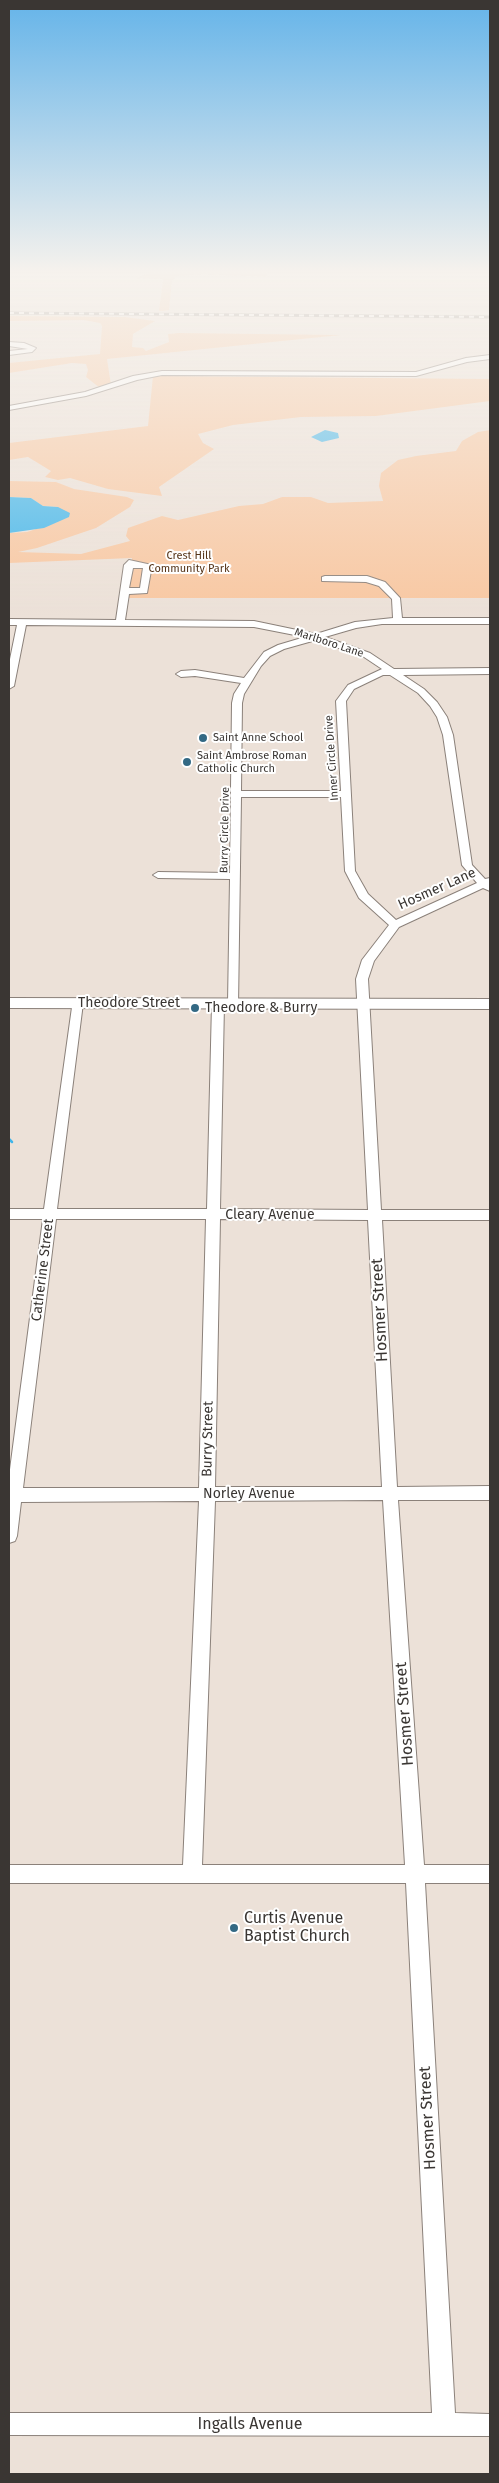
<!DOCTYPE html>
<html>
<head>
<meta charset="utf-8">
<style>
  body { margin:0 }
  #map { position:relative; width:499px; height:2483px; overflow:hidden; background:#ece1d8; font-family:"Fira Sans",sans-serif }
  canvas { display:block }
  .frame { position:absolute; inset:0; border:10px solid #3a3633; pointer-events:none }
</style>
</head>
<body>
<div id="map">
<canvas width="499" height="2483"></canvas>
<div class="frame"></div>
</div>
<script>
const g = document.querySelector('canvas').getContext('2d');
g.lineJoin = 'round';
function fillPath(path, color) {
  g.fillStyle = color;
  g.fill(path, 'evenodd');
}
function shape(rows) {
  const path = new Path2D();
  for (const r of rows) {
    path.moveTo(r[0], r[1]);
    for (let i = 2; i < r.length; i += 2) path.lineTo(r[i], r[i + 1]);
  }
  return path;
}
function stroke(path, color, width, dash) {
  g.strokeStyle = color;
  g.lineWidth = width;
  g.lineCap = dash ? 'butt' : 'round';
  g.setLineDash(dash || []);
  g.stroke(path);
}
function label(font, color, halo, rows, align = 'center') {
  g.font = font + ' "Fira Sans",sans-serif';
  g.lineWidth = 4;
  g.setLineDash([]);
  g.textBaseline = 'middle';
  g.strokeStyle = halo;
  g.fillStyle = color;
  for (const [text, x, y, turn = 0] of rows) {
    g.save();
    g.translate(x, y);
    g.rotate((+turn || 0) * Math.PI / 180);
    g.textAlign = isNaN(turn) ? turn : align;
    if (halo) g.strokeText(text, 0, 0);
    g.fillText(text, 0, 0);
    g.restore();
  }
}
const green = shape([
  [155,271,267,271,266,277,204,274,176,276,172,281,169,310,163,311,159,311,163,279,135,278],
  [9,316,125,317,155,321,133,334,132,347,143,348,146,351,169,342,168,334,179,333,341,335,107,359,111,385,100,388,86,377,88,370,86,364,72,363,9,373,9,363,100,354,102,326,100,323,84,320,9,321],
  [153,376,490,379,490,401,376,416,301,417,233,425,198,434,203,443,214,449,159,487,162,496,108,489,70,478,58,480,45,477,51,471,28,457,9,460,9,443,148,426],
  [490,430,490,598,127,598,132,558,9,563,9,533,27,532,57,522,58,507,43,506,31,498,9,497,9,481,56,482,74,489,127,497,134,500,130,507,96,528,37,548,18,552,81,554,130,541,126,536,128,528,162,516,178,520,239,506,263,504,282,497,311,497,328,503,383,501,379,486,381,473,398,460,416,456,456,451,462,441,478,432]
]);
const water = shape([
  [325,430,338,433,339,438,322,442,311,437],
  [9,497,31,498,43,506,58,507,70,513,69,517,44,528,9,533]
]);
const stream = shape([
  [9,1139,12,1142]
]);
const minor = shape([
  [9,342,24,343,36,348,32,352,9,355,9,351,28,349,9,346,9,342],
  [490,355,490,359,467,362,416,376,162,375,137,380,86,396,9,410,9,406,85,392,133,376,162,371,416,372,466,358,490,355],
  [129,560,152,565,147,593,129,594,125,620,254,621,316,634,355,622,393,618,392,599,379,586,366,582,322,581,322,577,325,576,367,576,385,582,400,598,402,618,490,618,490,624,382,624,356,628,325,637,370,653,394,669,490,668,490,674,403,675,424,689,437,702,447,717,453,735,472,865,485,879,490,878,490,891,483,888,399,927,374,961,368,979,381,1210,490,1210,490,1220,382,1220,397,1487,490,1486,490,1500,398,1500,424,1865,490,1865,490,1883,425,1883,455,2413,490,2414,490,2436,9,2435,9,2413,432,2413,406,1883,9,1883,9,1865,183,1865,199,1501,21,1502,17,1536,15,1541,9,1543,9,1477,43,1219,9,1219,9,1209,44,1209,73,1000,77,999,83,1003,57,1209,207,1209,212,1004,218,1000,224,1004,220,1209,368,1210,356,979,362,960,389,925,359,898,345,871,341,797,241,797,238,1006,234,1007,228,1003,230,879,158,878,153,875,158,872,230,873,232,703,234,694,241,683,195,676,181,677,176,674,181,671,195,670,244,678,264,652,278,645,305,637,254,627,26,625,14,686,9,689,9,664,17,625,9,625,9,619,116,620,124,565,129,560],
  [133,568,143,568,140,588,129,588,133,568],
  [316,640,364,657,382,669,348,685,336,701,341,791,241,791,242,703,244,694,261,666,270,656,284,649,316,640],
  [383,675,390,675,418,693,430,706,437,717,443,735,462,865,477,883,396,920,368,894,355,871,346,701,354,689,383,675],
  [56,1219,206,1219,199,1488,23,1488,56,1219],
  [220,1219,368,1220,382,1487,215,1487,220,1219],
  [383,1500,405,1865,202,1865,215,1501,383,1500]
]);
const major = shape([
  [9,998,490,999,490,1009,9,1008,9,998]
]);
const rail = shape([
  [9,313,490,317]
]);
const markers = [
  [203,738,5,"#336984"],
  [187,762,5,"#336984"],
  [195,1008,5,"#336984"],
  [234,1928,5,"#336984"]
];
const farParknames = [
  ["Crest Hill",189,556],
  ["Community Park",189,569]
];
const farStreetnames = [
  ["Marlboro Lane",329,643,18],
  ["Inner Circle Drive",332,758,-94],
  ["Burry Circle Drive",225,830,-89]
];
const farPoinames = [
  ["Saint Anne School",213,738],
  ["Saint Ambrose Roman",197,756],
  ["Catholic Church",197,769]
];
const streetNames = [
  ["Hosmer Lane",437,889,-24],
  ["Theodore Street",129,1003],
  ["Cleary Avenue",270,1215],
  ["Catherine Street",43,1270,-83],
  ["Burry Street",208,1439,-89],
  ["Norley Avenue",249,1494]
];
const poiNames = [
  ["Theodore & Burry",205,1008]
];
const nearStreetnames = [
  ["Hosmer Street",380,1310,-93],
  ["Hosmer Street",405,1714,-94],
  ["Hosmer Street",428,2118,-93],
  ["Ingalls Avenue",250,2425]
];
const nearPoinames = [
  ["Curtis Avenue",244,1919],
  ["Baptist Church",244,1937]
];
fillPath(green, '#f8c7a1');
fillPath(water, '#40b5ea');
stroke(stream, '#40b5ea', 2.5);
stroke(minor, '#8b817a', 2);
stroke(major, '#8b817a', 2);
fillPath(minor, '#fff');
fillPath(major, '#fff');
stroke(rail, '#847d77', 3);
stroke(rail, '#fff', 2, [5]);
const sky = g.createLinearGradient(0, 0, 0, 618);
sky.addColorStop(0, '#65b4e9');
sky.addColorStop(0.44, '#f6f2ed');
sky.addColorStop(1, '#f6f2ed00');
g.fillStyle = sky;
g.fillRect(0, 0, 499, 618);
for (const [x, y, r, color] of markers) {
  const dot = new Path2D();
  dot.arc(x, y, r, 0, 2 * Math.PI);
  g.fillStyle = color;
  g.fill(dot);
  stroke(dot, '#fff', 2);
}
label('11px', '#553418', '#fff', farParknames);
label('11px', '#3a3633', '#fff', farStreetnames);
label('11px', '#3a3633', '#fff', farPoinames, 'left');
label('14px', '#3a3633', '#fff', streetNames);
label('14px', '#3a3633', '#fff', poiNames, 'left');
label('16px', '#3a3633', '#fff', nearStreetnames);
label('16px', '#3a3633', '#fff', nearPoinames, 'left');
</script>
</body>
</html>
